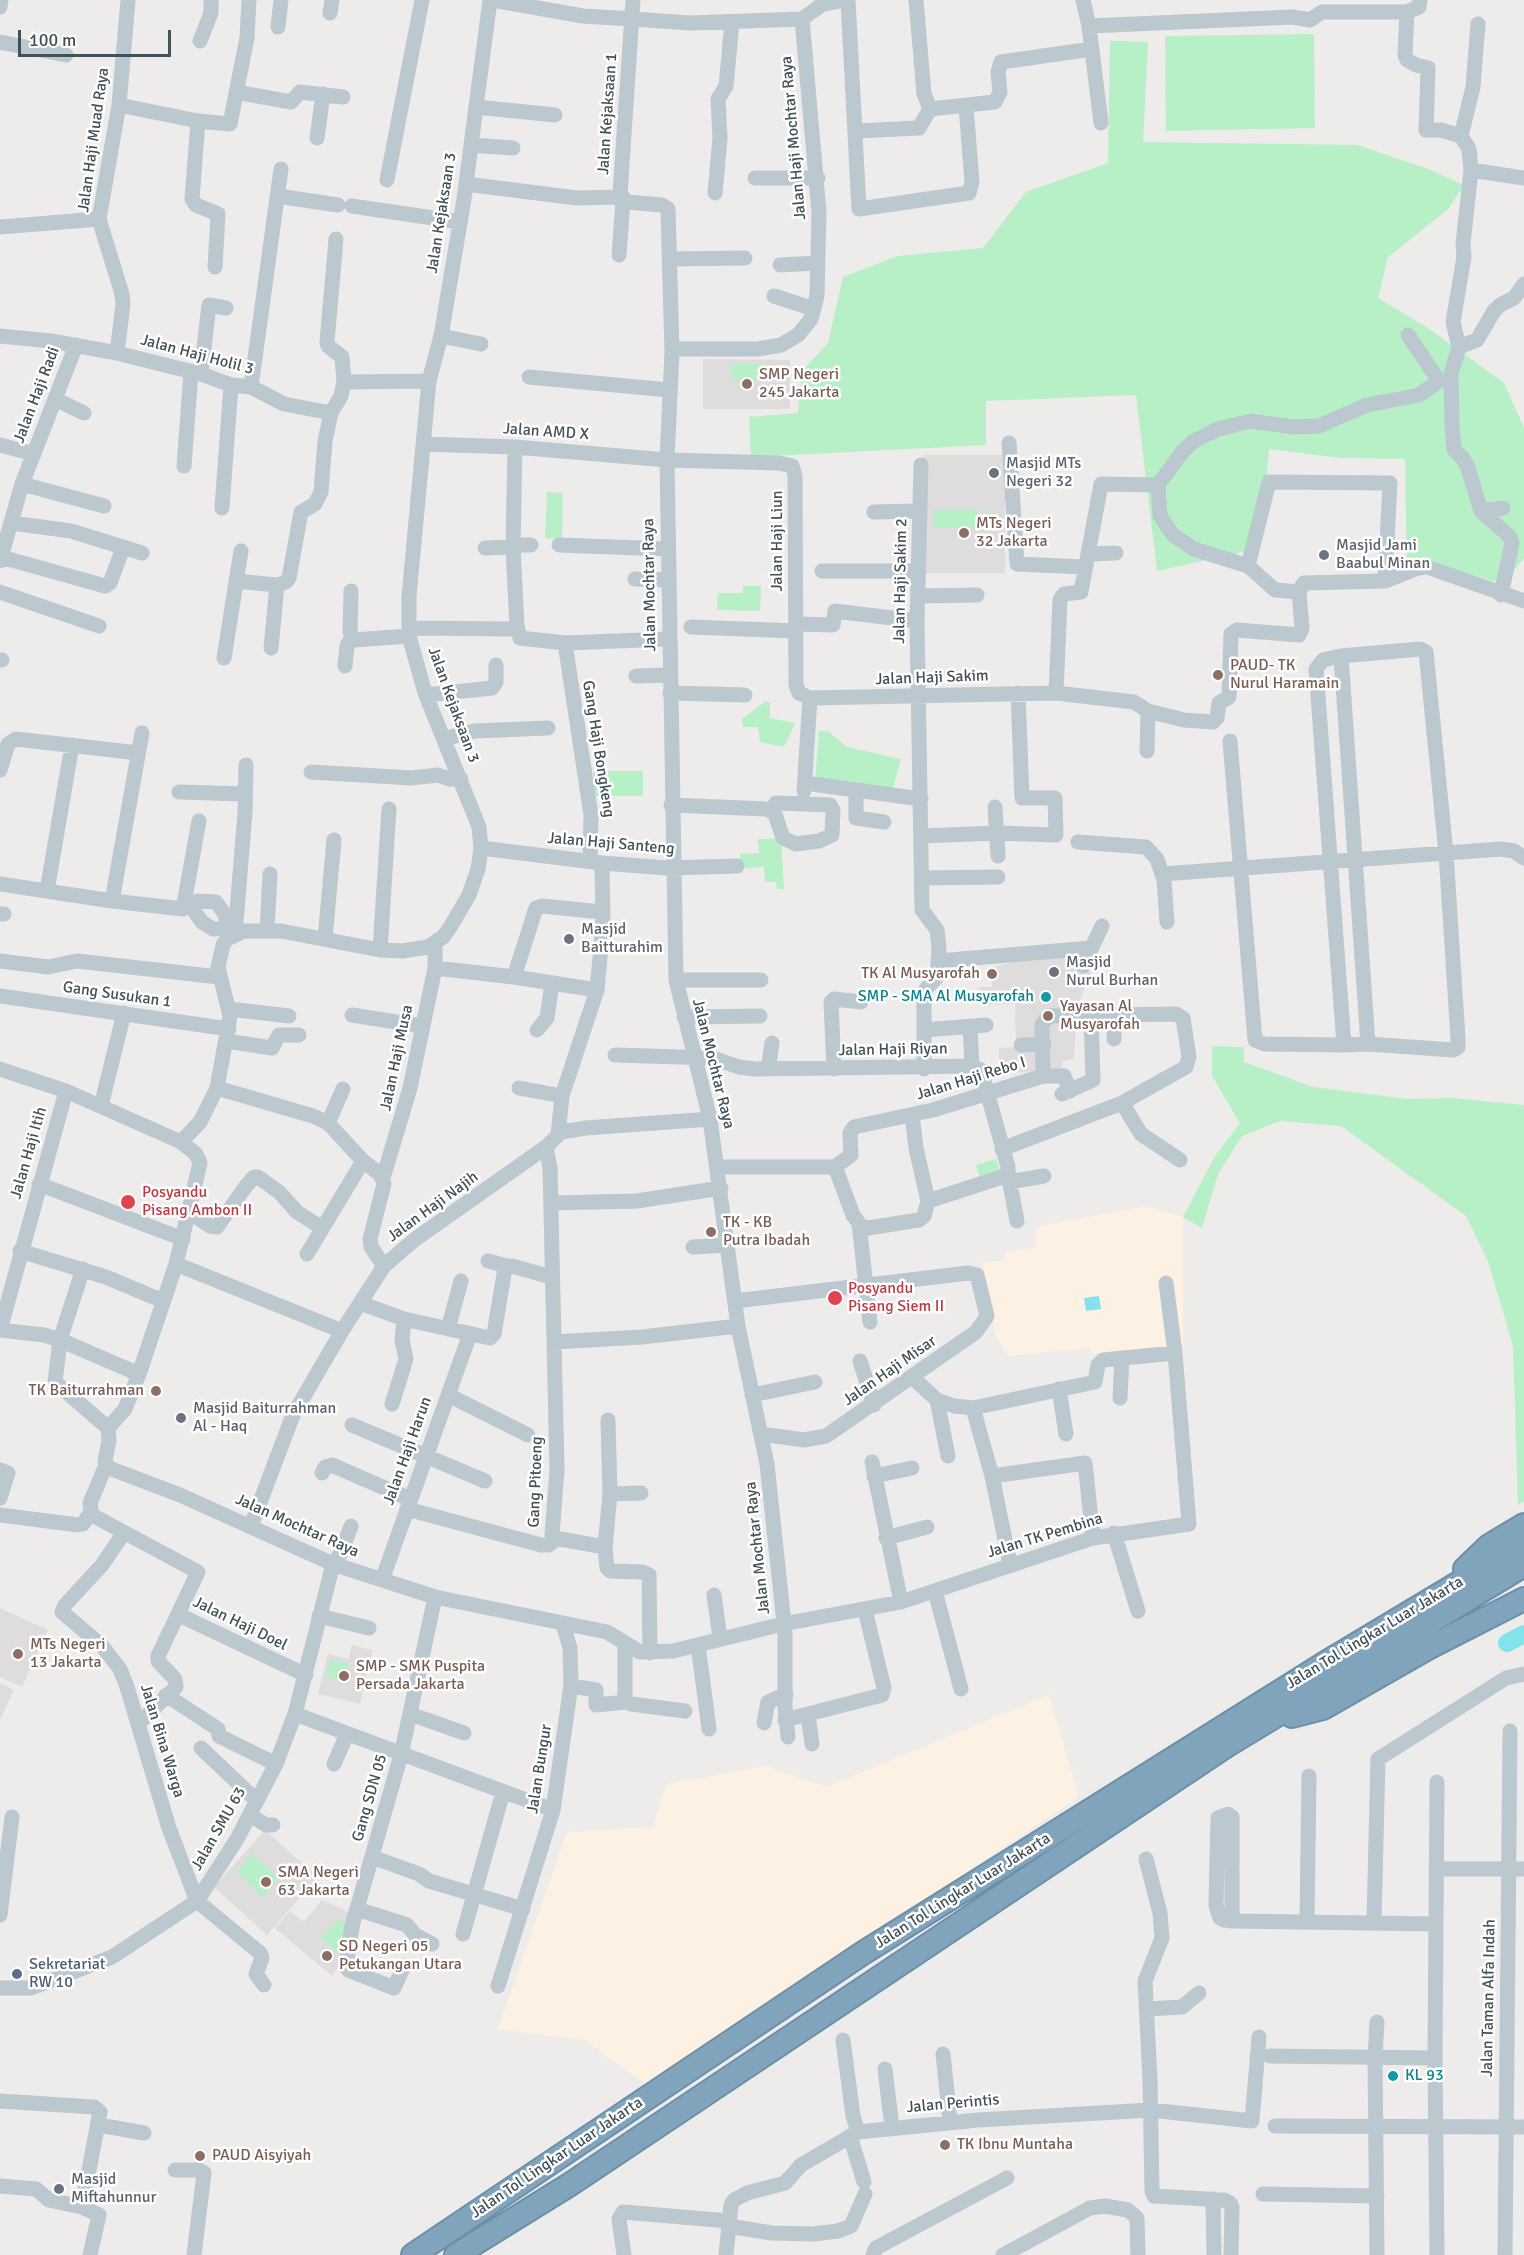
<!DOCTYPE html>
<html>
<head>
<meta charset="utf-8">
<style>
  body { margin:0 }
  #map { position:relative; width:1524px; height:2255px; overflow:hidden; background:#eeebeb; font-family:Signika,sans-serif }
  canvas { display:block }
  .scale { position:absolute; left:18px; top:30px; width:153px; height:27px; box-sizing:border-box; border:3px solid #435159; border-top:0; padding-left:8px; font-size:18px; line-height:21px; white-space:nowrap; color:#435159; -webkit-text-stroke:4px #fff; paint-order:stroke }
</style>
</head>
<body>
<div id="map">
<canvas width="1524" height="2255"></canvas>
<div class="scale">100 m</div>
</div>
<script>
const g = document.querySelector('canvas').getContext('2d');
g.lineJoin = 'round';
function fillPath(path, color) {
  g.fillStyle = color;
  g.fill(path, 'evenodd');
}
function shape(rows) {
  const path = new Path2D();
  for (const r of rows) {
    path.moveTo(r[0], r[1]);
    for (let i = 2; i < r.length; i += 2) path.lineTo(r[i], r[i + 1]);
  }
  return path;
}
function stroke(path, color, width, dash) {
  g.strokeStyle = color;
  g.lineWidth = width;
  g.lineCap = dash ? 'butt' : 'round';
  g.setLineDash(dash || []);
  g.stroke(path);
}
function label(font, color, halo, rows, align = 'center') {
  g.font = font + ' Signika,sans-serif';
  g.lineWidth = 5;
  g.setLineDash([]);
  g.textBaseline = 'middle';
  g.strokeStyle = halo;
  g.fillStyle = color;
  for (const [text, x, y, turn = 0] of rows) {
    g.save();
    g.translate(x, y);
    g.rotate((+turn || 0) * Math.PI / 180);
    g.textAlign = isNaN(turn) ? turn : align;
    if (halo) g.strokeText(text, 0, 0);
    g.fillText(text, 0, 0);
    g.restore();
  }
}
const commercial = shape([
  [1145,1206,1183,1217,1183,1345,1092,1354,1090,1348,1008,1356,994,1331,983,1262,1004,1261,1005,1252,1035,1248,1036,1227],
  [1049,1695,1079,1797,647,2085,584,2040,498,2029,567,1832,653,1827,666,1784,767,1766,826,1787]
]);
const education = shape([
  [703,359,790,360,790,409,703,409],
  [923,455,1009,455,1005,493,1005,573,923,573],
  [1062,951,1091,972,1080,1000,1085,1002,1076,1027,1074,1058,1062,1062,1061,1070,999,1074,999,1048,1016,1047,1015,1004,980,1005,979,987,992,987,991,967],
  [0,1608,48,1630,22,1687,0,1677],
  [352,1645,373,1650,360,1704,318,1694,328,1654,349,1659],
  [0,1683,14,1690,0,1720],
  [265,1830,318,1877,267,1935,214,1887],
  [322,1900,361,1918,359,1935,332,1976,275,1928,290,1911,304,1922]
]);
const green = shape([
  [1314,34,1315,128,1166,131,1165,36],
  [1110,41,1148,42,1143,142,1358,145,1428,169,1464,185,1448,209,1388,257,1378,298,1428,328,1504,383,1524,428,1524,558,1503,584,1457,570,1407,575,1405,459,1341,458,1269,449,1260,548,1157,571,1136,395,986,401,986,445,751,457,749,417,798,413,802,371,828,343,843,277,897,256,983,248,1026,192,1108,163],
  [731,364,760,364,760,380,731,379],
  [547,492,563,493,562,539,545,538],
  [934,509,977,509,977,528,934,528],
  [743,586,761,586,760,611,717,610,718,593,743,593],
  [766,701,770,703,770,718,795,723,784,747,760,742,758,727,743,727,742,719],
  [819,731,828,731,847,747,901,759,890,798,815,783],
  [593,771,643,771,643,796,593,796],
  [781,838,784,889,777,889,776,882,765,882,764,867,741,868,740,854,759,853,758,839],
  [1212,1046,1244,1047,1244,1062,1313,1087,1407,1099,1452,1098,1524,1105,1524,1501,1518,1505,1513,1346,1488,1261,1466,1216,1341,1126,1280,1121,1242,1136,1218,1174,1202,1228,1183,1217,1215,1156,1240,1123,1212,1076],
  [996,1159,1000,1171,980,1178,976,1165],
  [330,1659,349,1664,344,1681,326,1676],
  [253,1854,279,1879,263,1897,237,1872],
  [339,1918,357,1934,339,1954,321,1938]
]);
const water = shape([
  [1099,1296,1101,1309,1086,1311,1084,1298]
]);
const river = shape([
  [1507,1643,1524,1634]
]);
const minor = shape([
  [493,0,583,16,633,19,690,23,802,19],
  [633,0,620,194,627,202,662,205,668,209,672,352],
  [848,0,859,209,969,193,972,182,966,106],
  [916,0,924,94,930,109,995,102,1000,92,998,72,1001,62,1092,49],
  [1083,0,1089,26,1101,123],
  [1420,0,1419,7,1407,12,1405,55,1407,60,1416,65,1428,68,1426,130,1441,130,1461,136,1469,149,1471,170,1463,244,1464,257,1453,322,1459,347,1451,374,1452,425,1454,450,1462,457,1467,465,1481,511,1510,537,1512,543,1501,595],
  [0,7,1,0],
  [330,13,332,0],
  [802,19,823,4,845,0],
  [1089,26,1293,17,1310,20,1322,12,1407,12],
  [278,27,281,0],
  [200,41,211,13,211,0],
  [0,42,66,55],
  [236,92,291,102,300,92,343,97],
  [119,105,198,121,230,124,247,38,249,0],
  [476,107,555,115],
  [198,121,192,199,196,205,218,214,215,267],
  [855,131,919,128,930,109],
  [1461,136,1473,87,1478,24],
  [317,138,323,94],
  [471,145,513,148],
  [1471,170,1524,178],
  [755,178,818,178],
  [387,180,422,0],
  [466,184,577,198,621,197],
  [715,193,720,138,718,99,726,86,732,22],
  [277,196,338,205],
  [352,206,460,222],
  [0,227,99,219],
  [336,239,327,342,328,346,342,357,344,382],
  [619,255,623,200],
  [670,259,745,258],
  [780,265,818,263],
  [774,296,814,309],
  [0,336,51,341,117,353,201,374,231,385,251,387,284,404,331,413,325,441,321,492,315,504,301,512,289,578,286,582,277,585,236,581],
  [441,336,481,344],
  [1459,347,1477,340,1494,311,1500,305,1514,298,1524,284],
  [117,353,123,304,122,294,99,219,119,105,128,0],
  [201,374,209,305,226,308],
  [529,377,669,390],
  [251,387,281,169],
  [55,399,84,413],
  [331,413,341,396,344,382,429,381],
  [1009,443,1017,564,1085,567],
  [423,444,515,447,667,460,779,463,792,466,795,475,796,685,799,693,810,698,1056,693,1134,702,1148,711,1184,720,1213,722,1217,718,1219,703,1229,697,1231,634,1237,630,1299,635,1302,628,1299,592],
  [0,445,34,454],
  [515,447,513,547,517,626,520,638,565,643,668,639],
  [921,465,917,621,922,910,937,930,939,948,937,977,926,989,924,998,924,1069],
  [184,466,191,371],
  [22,484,104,506],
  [222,508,231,385],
  [1481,511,1503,508],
  [874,512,920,511],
  [12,523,71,531,142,553],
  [513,545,531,545],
  [559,545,667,549],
  [485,548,513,547],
  [1088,554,1116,553],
  [1,557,105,586,110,583,123,548],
  [0,561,22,484,76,345],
  [1248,566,1269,482,1390,483,1385,581],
  [822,571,919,571],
  [635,579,667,580],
  [351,591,350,632,354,640,409,636],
  [0,592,99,626],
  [1299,592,1275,590,1248,566,1194,549,1173,535,1160,516,1158,485,1183,451,1194,441,1218,429,1251,421,1293,427,1319,426,1367,405,1419,395,1439,381,1408,335],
  [1299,592,1304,583,1385,581,1418,568,1427,567,1524,601],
  [918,596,977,595],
  [797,624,833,625,835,611,917,621],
  [691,627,796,631],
  [409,628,511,629,517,626],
  [565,643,591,815,590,861],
  [271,648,277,585],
  [1341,656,1368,1044],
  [224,658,241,551],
  [0,660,2,660],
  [345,666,347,646,352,637],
  [636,676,670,675],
  [670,693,745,695],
  [1056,693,1060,600,1064,594,1081,592,1101,484,1158,485],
  [426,695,492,688,496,682,496,665],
  [444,739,474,731,548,728],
  [1230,741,1255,1040,1264,1044,1344,1045,1368,1044,1453,1050,1458,1047,1458,1038,1446,853,1426,652,1420,649,1341,656,1323,660,1316,669,1344,1045],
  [1147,751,1148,711],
  [0,770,8,744,16,739,138,753],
  [311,772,411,778,438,775,449,779,461,779],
  [805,783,921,799],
  [804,791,810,698],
  [856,791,856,818,884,822],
  [179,792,245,794],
  [671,805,767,809,775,814,783,838,796,844,819,841,832,835,833,810,830,805,776,803,771,810],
  [995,807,998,856],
  [921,836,997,833,1056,835,1055,798,1022,798,1018,693],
  [1078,842,1146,847,1157,859,1164,880,1167,922],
  [481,848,602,863,667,868,737,866],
  [1162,874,1501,849,1514,851,1524,858],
  [922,878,998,877],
  [0,884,112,901,142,733],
  [47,891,72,745],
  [112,901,183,909,198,901,216,902,226,916,227,933],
  [190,905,202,922,213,929,227,928],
  [183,909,199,821],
  [0,914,4,914],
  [267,931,270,874],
  [235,934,245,813,246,765],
  [325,939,334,840],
  [380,950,389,809],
  [0,961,48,967,77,961,219,977],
  [938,961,1091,948],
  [1083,966,1102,926],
  [435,968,514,977,597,990],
  [514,977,536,908,542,906,602,912],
  [676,980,761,980],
  [0,996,229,1029],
  [229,1009,289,1016],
  [352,1015,422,1026],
  [684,1017,760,1016],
  [970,1027,972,1066],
  [537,1030,547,1018,552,983],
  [924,1030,986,1025],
  [1114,1039,1114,1014],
  [226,1041,272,1048,279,1035,299,1035],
  [1021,1045,1044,1044],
  [615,1055,713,1058,739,1067,755,1069,972,1066,981,1070,1008,1167,1008,1173,1002,1177,928,1201,924,1216,919,1220,868,1228,861,1226,853,1215,835,1167],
  [0,1069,66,1091,181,1142,196,1154,200,1163,176,1264,139,1374,125,1409,108,1428],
  [768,1069,772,1043],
  [834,1069,831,1002,834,999,861,1002],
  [217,1088,313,1116,328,1123,363,1161,381,1175,384,1184,370,1239,371,1247,384,1266],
  [519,1088,562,1096],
  [1062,1094,1093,1080,1091,1015],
  [1122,1103,1141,1134,1180,1160],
  [101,1106,124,1013],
  [912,1115,916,1148,928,1201],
  [328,1123,343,1089],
  [558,1135,562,1096,597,990,603,925,602,863],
  [181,1142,200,1122,217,1088,230,1016,218,967,223,945,227,939,244,931,281,931,380,950,402,951,428,947,443,937,449,929,469,895,478,869,481,848,479,827,425,693,409,636,409,596,429,381,441,336,464,199,490,0],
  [546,1147,550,1168,557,1470,552,1535,554,1538,605,1547,607,1568,610,1571,642,1572,649,1575,650,1653],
  [1002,1149,1122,1103,1186,1067,1189,1057,1183,1018,1176,1014,1049,1016,1042,1024,1043,1076],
  [718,1167,835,1167,851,1155,850,1133,854,1127,933,1110,1043,1076,1064,1076,1070,1091],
  [1008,1173,1017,1221],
  [383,1178,410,1088,435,968,435,944],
  [1009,1182,1044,1176],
  [39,1184,183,1239],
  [551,1203,637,1201,721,1188],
  [190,1213,210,1226,217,1227,246,1186,254,1177,258,1177,279,1192,297,1212,322,1228],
  [859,1224,870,1322],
  [693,1247,728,1245],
  [20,1251,106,1277,163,1301],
  [307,1254,363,1161],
  [488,1261,507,1266],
  [176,1264,342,1331],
  [83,1269,60,1340,139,1374],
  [735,1301,968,1273,977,1275,987,1316,976,1332,826,1436,804,1440,761,1434],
  [360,1303,404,1319,490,1338,494,1334,505,1268,512,1266,551,1277],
  [448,1329,461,1281],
  [0,1330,66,1091],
  [0,1330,44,1335,60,1340,55,1382,108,1428],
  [554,1342,642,1337,738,1326],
  [860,1361,874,1405],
  [913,1378,937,1400,954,1406,973,1408,1095,1382,1098,1365,1103,1360,1175,1353],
  [1059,1389,1066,1434],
  [448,1395,528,1435],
  [752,1395,815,1382],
  [1120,1398,1122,1358],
  [937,1400,948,1456],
  [392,1404,406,1359,402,1340,404,1319],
  [973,1408,992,1476,1010,1564],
  [352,1425,485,1481],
  [108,1428,109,1440,105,1461,109,1468,180,1495,333,1564,435,1597,607,1632,640,1652,673,1651,783,1624,901,1602,1093,1538,1189,1524,1175,1353,1166,1283],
  [872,1462,901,1602],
  [106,1465,90,1503,92,1515,198,1572,158,1656,158,1661,175,1679,176,1687,138,1724],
  [0,1470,8,1473,0,1498],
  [322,1473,325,1467,332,1465,410,1499],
  [874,1476,912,1468],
  [992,1476,1085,1463,1093,1538],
  [610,1494,641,1493],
  [407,1509,541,1545,549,1545,556,1539],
  [0,1515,78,1525,83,1524,90,1513],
  [251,1526,293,1415,342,1331,384,1266,414,1240,546,1147,561,1132,586,1128,710,1119],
  [1114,1533,1138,1611],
  [123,1534,102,1565,65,1605,62,1612,102,1646,120,1669,127,1687,169,1828,197,1901,260,1953,262,1958,256,1974,264,1985],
  [886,1538,927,1527],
  [605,1547,610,1494,608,1420],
  [382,1580,470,1334],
  [935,1591,961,1689],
  [714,1595,720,1638],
  [179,1615,306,1675],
  [319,1616,369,1628],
  [625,1645,625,1700,631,1704,685,1711],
  [698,1645,709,1729],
  [571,1686,596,1690,596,1705,627,1702],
  [166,1695,218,1729,219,1736,276,1764],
  [295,1714,553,1810],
  [410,1714,464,1733],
  [808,1715,812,1744],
  [785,1720,882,1695,884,1688,865,1610],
  [764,1723,768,1702,786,1694],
  [788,1737,785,1707,785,1633,767,1464,738,1326,710,1119,676,980,667,460,672,352,677,349,758,349,781,345,798,335,811,319,817,296,819,212,802,19],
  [201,1748,257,1801],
  [334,1764,347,1734],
  [1437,1782,1435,2058,1437,2255],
  [250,1815,266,1825,273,1825],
  [372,1857,419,1874,429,1881,523,1909],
  [1146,1859,1160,1913,1162,1938,1145,1981,1150,2080,1152,2191,1154,2196,1224,2200,1230,2203,1232,2207,1231,2255],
  [1436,1869,1524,1869],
  [357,1909,407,1925,415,1935,432,1944],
  [0,1915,12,1817],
  [1232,1921,1232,1817,1228,1814,1218,1818,1216,1906,1220,1918,1224,1920,1232,1921,1436,1924],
  [1307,1922,1309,1776],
  [1374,1923,1378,1759,1506,1678,1524,1674],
  [463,1934,503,1792],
  [404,1966,394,1988,348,1970,346,1966,352,1926,401,1755,435,1597],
  [498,1986,553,1810,571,1685,570,1648,563,1624],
  [0,1988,31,1988,112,1957,197,1901,237,1839,276,1764,295,1714,333,1564,341,1553,351,1526],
  [1147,2009,1182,2007,1199,1993],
  [843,2040,853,2116,858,2132],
  [943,2054,950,2122],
  [1270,2056,1435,2058],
  [885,2069,892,2128],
  [0,2101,94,2107,100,2112,82,2207,49,2200,36,2189,0,2186],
  [99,2125,144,2133],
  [1275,2126,1524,2127],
  [850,2136,864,2182],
  [175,2170,199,2170,204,2173,194,2255],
  [1263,2194,1377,2196],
  [1213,2199,1214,2255],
  [82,2207,99,2215,90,2255],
  [728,2226,772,2233,813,2234,838,2231,851,2226,865,2194],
  [624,2255,619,2219,623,2212,729,2221],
  [726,2255,731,2205,734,2200,747,2193,785,2183,801,2165,858,2132,978,2120,1151,2110,1252,2121,1259,2037],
  [873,2255,876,2248,1007,2178],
  [1003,2255,1090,2208,1105,2206,1128,2210,1137,2218,1138,2255],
  [1377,2255,1375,2058,1377,2022],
  [1505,2255,1510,1731]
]);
const highway = shape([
  [1465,1569,1489,1546,1524,1525],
  [1292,1716,1323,1708,1428,1648,1524,1599],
  [413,2255,863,1953,1327,1662,1524,1544],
  [456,2255,569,2185,1226,1746,1524,1565]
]);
const markers = [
  [747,384,6,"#8d6e63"],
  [994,473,6,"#6b7280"],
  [964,533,6,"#8d6e63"],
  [1324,555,6,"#6b7280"],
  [1218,675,6,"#8d6e63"],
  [569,939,6,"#6b7280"],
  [1054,972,6,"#6b7280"],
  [992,974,6,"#8d6e63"],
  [1046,997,6,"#0f9aa8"],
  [1048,1016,6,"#8d6e63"],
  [128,1202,8,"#e0444e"],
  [711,1232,6,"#8d6e63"],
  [835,1298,8,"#e0444e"],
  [156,1391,6,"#8d6e63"],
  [181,1418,6,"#6b7280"],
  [18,1654,6,"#8d6e63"],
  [344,1676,6,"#8d6e63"],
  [266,1882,6,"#8d6e63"],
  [327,1956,6,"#8d6e63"],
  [17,1974,6,"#5c6f8a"],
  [1393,2076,6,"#0f9aa8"],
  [945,2145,6,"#8d6e63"],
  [200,2156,6,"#8d6e63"],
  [59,2189,6,"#6b7280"]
];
const streetNames = [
  ["Jalan Kejaksaan 1",608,114,-86],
  ["Jalan Haji Mochtar Raya",794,138,-95],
  ["Jalan Haji Muad Raya",94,140,-82],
  ["Jalan Kejaksaan 3",442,213,-81],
  ["Jalan Haji Holil 3",197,355,15],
  ["Jalan Haji Radi",37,395,-69],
  ["Jalan AMD X",546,432,4],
  ["Jalan Haji Liun",778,541,-90],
  ["Jalan Haji Sakim 2",901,581,-89],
  ["Jalan Mochtar Raya",650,585,-91],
  ["Jalan Haji Sakim",932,678,-2],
  ["Jalan Kejaksaan 3",453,705,70],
  ["Gang Haji Bongkeng",598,749,81],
  ["Jalan Haji Santeng",611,844,5],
  ["Gang Susukan 1",117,995,8],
  ["Jalan Haji Riyan",893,1050,-1],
  ["Jalan Haji Musa",397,1058,-78],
  ["Jalan Mochtar Raya",713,1064,76],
  ["Jalan Haji Rebo I",971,1079,-17],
  ["Jalan Haji Itih",29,1153,-74],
  ["Jalan Haji Najih",433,1207,-36],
  ["Jalan Haji Misar",890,1371,-35],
  ["Jalan Haji Harun",408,1451,-70],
  ["Gang Pitoeng",536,1482,-88],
  ["Jalan Mochtar Raya",297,1526,24],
  ["Jalan TK Pembina",1045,1536,-17],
  ["Jalan Mochtar Raya",758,1548,-96],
  ["Jalan Haji Doel",240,1624,26],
  ["Jalan Tol Lingkar Luar Jakarta",1375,1633,-31],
  ["Jalan Bina Warga",162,1741,73],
  ["Jalan Bungur",540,1769,-81],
  ["Gang SDN 05",370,1798,-74],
  ["Jalan SMU 63",219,1829,-60],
  ["Jalan Tol Lingkar Luar Jakarta",963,1891,-32],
  ["Jalan Taman Alfa Indah",1489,1998,-89],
  ["Jalan Perintis",953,2104,-5],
  ["Jalan Tol Lingkar Luar Jakarta",557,2158,-34]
];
const educationNames = [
  ["SMP Negeri",759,375],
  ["245 Jakarta",759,393],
  ["MTs Negeri",976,524],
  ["32 Jakarta",976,542],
  ["PAUD- TK",1230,666],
  ["Nurul Haramain",1230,684],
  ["TK Al Musyarofah",980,974,"right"],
  ["Yayasan Al",1060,1007],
  ["Musyarofah",1060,1025],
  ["TK - KB",723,1223],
  ["Putra Ibadah",723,1241],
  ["TK Baiturrahman",144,1391,"right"],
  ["MTs Negeri",30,1645],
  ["13 Jakarta",30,1663],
  ["SMP - SMK Puspita",356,1667],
  ["Persada Jakarta",356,1685],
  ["SMA Negeri",278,1873],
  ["63 Jakarta",278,1891],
  ["SD Negeri 05",339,1947],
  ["Petukangan Utara",339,1965],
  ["TK Ibnu Muntaha",957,2145],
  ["PAUD Aisyiyah",212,2156]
];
const worshipNames = [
  ["Masjid MTs",1006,464],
  ["Negeri 32",1006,482],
  ["Masjid Jami",1336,546],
  ["Baabul Minan",1336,564],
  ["Masjid",581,930],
  ["Baitturahim",581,948],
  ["Masjid",1066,963],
  ["Nurul Burhan",1066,981],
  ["Masjid Baiturrahman",193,1409],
  ["Al - Haq",193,1427],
  ["Masjid",71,2180],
  ["Miftahunnur",71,2198]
];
const cultureNames = [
  ["SMP - SMA Al Musyarofah",1034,997],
  ["KL 93",1405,2076,"left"]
];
const healthNames = [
  ["Posyandu",142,1193],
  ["Pisang Ambon II",142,1211],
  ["Posyandu",848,1289],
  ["Pisang Siem II",848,1307]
];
const serviceNames = [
  ["Sekretariat",29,1965],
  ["RW 10",29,1983]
];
fillPath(commercial, '#fcf1e2');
fillPath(education, '#dfdcde');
fillPath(green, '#b7efc6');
fillPath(water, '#82e3ed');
stroke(river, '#82e3ed', 18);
stroke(highway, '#6c8fa8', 26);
stroke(minor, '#bbc8cf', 15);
stroke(highway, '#81a4bd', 22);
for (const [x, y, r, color] of markers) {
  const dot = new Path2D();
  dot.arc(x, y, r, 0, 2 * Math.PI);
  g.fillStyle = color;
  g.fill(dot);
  stroke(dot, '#fff', 2);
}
label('16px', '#435159', '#fff', streetNames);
label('16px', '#785e54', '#fff', educationNames, 'left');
label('16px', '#5b616d', '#fff', worshipNames, 'left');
label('16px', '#0d838f', '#fff', cultureNames, 'right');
label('16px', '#be3a42', '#fff', healthNames, 'left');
label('16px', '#4e5e75', '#fff', serviceNames, 'left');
</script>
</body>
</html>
